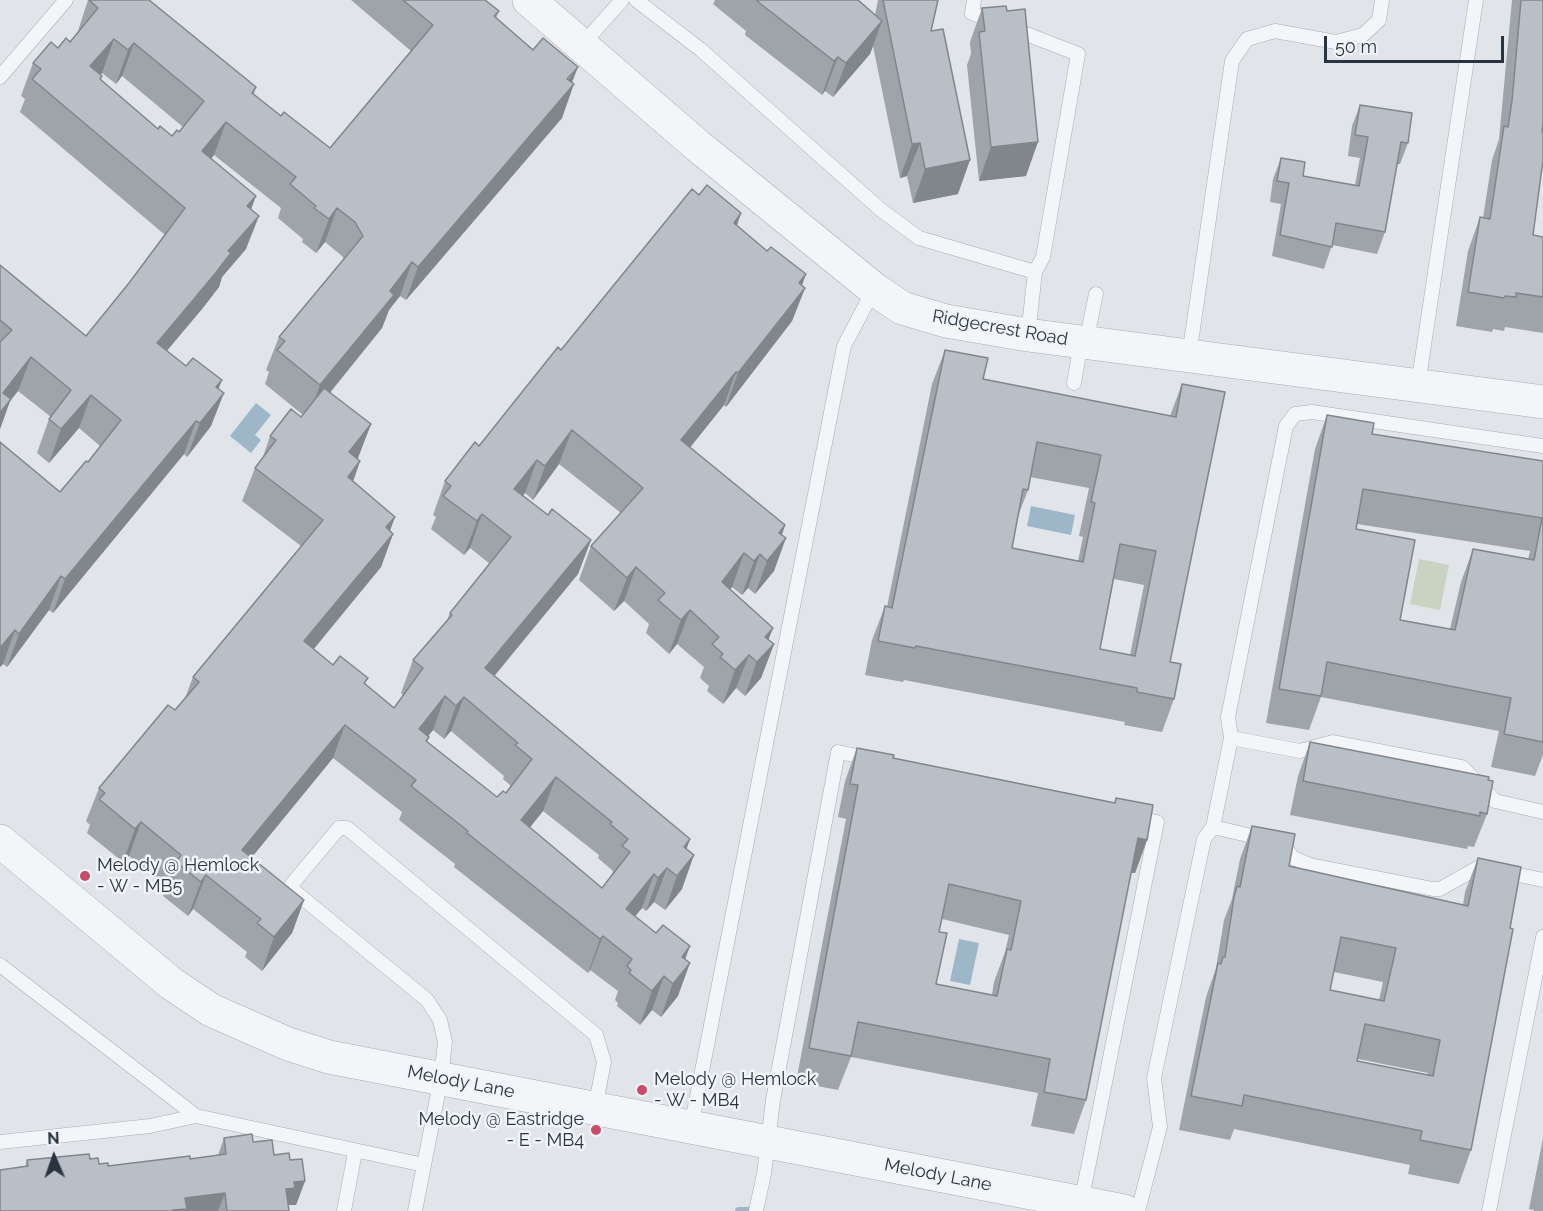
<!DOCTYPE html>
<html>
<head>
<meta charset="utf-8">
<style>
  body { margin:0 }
  #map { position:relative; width:1543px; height:1211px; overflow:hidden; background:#e1e5e9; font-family:Raleway,sans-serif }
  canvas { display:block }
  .north { position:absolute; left:24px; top:1127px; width:60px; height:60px; -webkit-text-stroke:4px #f0f4f7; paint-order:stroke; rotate:358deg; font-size:16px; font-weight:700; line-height:24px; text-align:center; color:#2a3440 }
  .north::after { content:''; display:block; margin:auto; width:21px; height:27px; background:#2a3440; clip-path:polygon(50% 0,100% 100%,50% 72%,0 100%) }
  .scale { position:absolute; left:1324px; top:36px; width:180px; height:27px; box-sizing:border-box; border:3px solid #2a3440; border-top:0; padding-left:8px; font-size:18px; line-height:21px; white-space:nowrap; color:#2a3440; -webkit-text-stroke:4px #f0f4f7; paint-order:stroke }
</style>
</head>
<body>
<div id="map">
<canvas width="1543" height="1211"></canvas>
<div class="north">N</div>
<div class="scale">50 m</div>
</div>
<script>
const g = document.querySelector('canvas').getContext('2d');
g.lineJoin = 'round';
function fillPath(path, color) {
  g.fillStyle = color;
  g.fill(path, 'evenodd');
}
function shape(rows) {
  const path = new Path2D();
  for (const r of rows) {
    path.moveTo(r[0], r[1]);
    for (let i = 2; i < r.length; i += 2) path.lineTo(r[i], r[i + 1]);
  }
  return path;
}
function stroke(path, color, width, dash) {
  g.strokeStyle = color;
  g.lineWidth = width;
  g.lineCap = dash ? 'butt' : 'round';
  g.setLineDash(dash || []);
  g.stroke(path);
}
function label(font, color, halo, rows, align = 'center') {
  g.font = font + ' Raleway,sans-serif';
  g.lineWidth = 5;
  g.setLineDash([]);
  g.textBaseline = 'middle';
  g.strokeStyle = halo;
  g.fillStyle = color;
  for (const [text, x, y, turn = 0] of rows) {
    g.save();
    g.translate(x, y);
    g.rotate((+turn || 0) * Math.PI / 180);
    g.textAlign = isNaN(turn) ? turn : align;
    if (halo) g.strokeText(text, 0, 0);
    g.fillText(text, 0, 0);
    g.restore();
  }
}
const green = shape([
  [1419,559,1449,565,1440,610,1410,604]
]);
const water = shape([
  [256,403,271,415,255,435,261,440,251,453,230,436],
  [1031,506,1075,515,1071,535,1027,526],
  [959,939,979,943,970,985,950,981]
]);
const stream = shape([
  [739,1211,748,1211]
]);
const service = shape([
  [636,0,700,49,881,210,919,238,1035,272],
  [974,0,972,13,1078,54,1043,257,1035,272,1028,335],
  [581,46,622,0],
  [0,77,66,0],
  [1086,342,1096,294],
  [1189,356,1232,61,1247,39,1275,31,1336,42,1363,35,1379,20,1382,0],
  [1074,383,1081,342],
  [1418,385,1476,0],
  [1231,738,1300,751,1333,742,1462,767,1495,801,1543,812],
  [1213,827,1282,843,1293,858,1310,865,1433,889,1440,889,1479,867,1543,880],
  [0,965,196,1116,424,1165],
  [691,1127,844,346,874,289],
  [0,1142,150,1126,196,1116],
  [1081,1203,1157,822,1134,817],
  [344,1211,355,1152],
  [415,1211,441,1078,445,1042,440,1020,427,1000,294,891,292,884,339,828,347,828,596,1035,604,1062,595,1108],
  [756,1211,764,1174,773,1100,838,752,872,759],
  [1138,1211,1160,1127,1154,1078,1204,839,1213,827,1231,738,1228,717,1286,426,1295,414,1312,412,1543,446],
  [1489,1211,1543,937]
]);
const tertiary = shape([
  [529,0,698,146,874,289,902,308,946,321,1028,335,1543,402],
  [0,841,172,984,211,1010,288,1044,329,1057,1124,1211]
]);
const wall = shape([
  [88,0,256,87,254,94,281,116,330,148,411,51,351,0,485,0,499,11,496,18,572,82,562,118,406,300,400,296,389,310,382,328,330,393,371,424,357,459,360,461,353,482,395,517,390,531,393,534,381,567,314,649,333,665,365,685,394,708,403,695,401,693,413,660,447,620,450,613,490,564,470,548,464,555,431,529,436,517,433,515,445,481,479,446,561,350,699,195,741,213,737,226,767,251,806,274,802,285,805,288,792,321,726,407,724,405,690,447,785,525,782,535,774,571,755,594,748,588,742,595,732,587,730,589,773,628,768,639,774,644,761,678,745,696,736,688,723,704,707,691,709,686,700,678,704,667,677,644,669,654,646,633,649,624,624,601,614,611,579,580,591,546,621,513,559,464,533,500,525,493,523,495,548,515,591,540,578,574,494,676,690,839,686,849,682,889,665,910,654,902,646,911,642,908,635,916,686,959,678,996,661,1017,652,1010,640,1025,617,1006,618,1003,615,1000,618,991,590,970,588,973,454,867,455,864,399,820,402,812,333,758,251,858,304,900,292,933,262,971,245,957,247,952,193,909,188,916,163,896,167,886,129,856,123,862,87,833,90,825,86,821,99,788,175,710,185,698,193,677,301,546,242,501,255,468,263,457,270,436,301,417,303,415,265,384,269,372,266,370,279,337,344,259,342,256,325,242,316,253,302,242,303,239,278,218,281,208,214,155,211,159,251,209,246,249,222,277,219,287,202,309,166,351,186,366,222,380,218,389,211,426,187,457,184,454,53,613,49,610,7,667,3,664,0,667,0,442,60,492,88,462,100,446,79,428,49,463,37,453,49,419,51,417,18,391,10,401,0,429,0,265,86,336,129,283,165,235,20,112,25,99,21,96,33,63,58,48,70,42,77,34],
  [102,73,116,84,122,76,183,127,179,132,172,136,158,129,101,80,100,75],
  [433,730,444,739,451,731,504,776,503,779,511,786,506,793,497,797,427,742,429,737,428,736],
  [543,811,599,855,598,858,613,871,611,876,602,888,530,827],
  [715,0,858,0,875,15,878,0,938,0,931,31,958,194,913,203,907,176,900,178,873,46,870,54,833,97,825,91,822,95,745,35,746,31,713,4],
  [1512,0,1543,0,1533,235,1543,237,1543,333,1505,327,1504,331,1493,329,1492,332,1456,326,1468,251,1480,217,1483,218,1492,160,1499,139],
  [982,8,1007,11,1026,176,979,181,967,65,971,54,970,42],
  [1360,105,1408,143,1400,164,1397,164,1385,232,1377,254,1332,245,1324,269,1272,256,1281,204,1270,202,1273,179,1281,158,1303,176,1355,185,1360,158,1348,156,1352,126],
  [945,350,983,379,1170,416,1182,384,1170,662,1174,699,1162,732,1124,725,1125,722,904,680,903,682,865,675,872,640,885,606,887,607,932,384],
  [1030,477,1089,488,1079,536,1083,537,1078,561,1012,548,1017,519,1028,490],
  [1114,579,1144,585,1130,655,1100,649],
  [1327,415,1372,434,1543,461,1543,755,1535,776,1491,767,1499,731,1321,697,1309,730,1266,723,1315,449],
  [1357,524,1530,551,1528,559,1473,549,1461,582,1450,629,1400,620,1356,529],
  [1310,742,1488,780,1487,814,1474,847,1468,846,1467,849,1290,815,1298,776],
  [857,748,893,758,1115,803,1116,798,1147,840,1135,873,1131,873,1086,1100,1074,1134,1031,1126,1038,1093,851,1057,838,1090,796,1082,846,819,838,817,845,781],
  [942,919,1009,935,1005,952,994,982,992,995,936,984,939,932],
  [1252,826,1289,866,1463,905,1465,892,1478,858,1471,1150,1459,1184,1408,1174,1410,1165,1234,1129,1230,1140,1179,1130,1206,997,1216,968,1224,920,1232,899,1240,859],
  [1334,972,1383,982,1379,1000,1330,990],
  [1358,1059,1428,1073,1427,1075,1357,1061],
  [224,1138,253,1142,274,1155,290,1160,305,1181,296,1205,289,1205,289,1211,0,1211,25,1167,27,1160,90,1159,99,1164,108,1166,190,1159,218,1155],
  [1543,1138,1543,1211,1534,1211,1534,1210,1529,1209]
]);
const shadedWall = shape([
  [882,21,870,54,833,97,846,63],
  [114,39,102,73,78,100,90,66],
  [134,43,122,76,116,84,128,50],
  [838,57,825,91,822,95,834,61],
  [578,67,569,90,574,84,562,118,406,300,418,267],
  [226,122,214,155,190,184,202,151],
  [1038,142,1026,176,979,181,991,147],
  [920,143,907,176,900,178,912,144],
  [970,160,958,194,913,203,925,169],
  [256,196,244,229,247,206],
  [337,208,325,242,316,253,329,219],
  [741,213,729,247,734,223],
  [259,216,246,249,222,277,219,287,202,309,145,377,157,343,228,251],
  [412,262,400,296,389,310,382,328,308,419,320,385,390,291],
  [806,274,798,296,805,288,792,321,726,407,738,373,799,283],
  [31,357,18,391,10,401,0,429,0,400,3,393],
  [736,372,724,405,669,474,681,440],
  [222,380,211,408,224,393,211,426,187,457,200,423,216,387],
  [91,395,79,428,49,463,61,429],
  [196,421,184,454,53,613,65,579],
  [371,424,358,458,337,486,349,452],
  [572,430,559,464,533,500,545,466],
  [537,460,525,493,502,522,514,489],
  [360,461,348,495,348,477],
  [482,514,470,548,464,555,477,521],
  [395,517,385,543,393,534,381,567,292,675,304,641,386,527],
  [785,525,777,549,786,538,774,571,755,594,767,561,779,533],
  [591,540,578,574,473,702,485,668],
  [744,553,732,587,709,616,722,582],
  [760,554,748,588,742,595,754,561],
  [636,567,624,601,614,611,627,578],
  [61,576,49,610,7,667,19,634],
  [690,610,677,644,669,654,681,620],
  [773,628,762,656,774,644,761,678,745,696,765,637],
  [15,630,3,664,0,667,0,648],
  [749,655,736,688,723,704,735,670],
  [445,696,433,730,407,763,419,729],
  [464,697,451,731,444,739,456,706],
  [345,725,333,758,230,884,242,850],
  [556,777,543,811,509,854,521,820],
  [141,822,129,856,123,862,135,829],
  [1138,838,1147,840,1135,873,1126,872],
  [690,839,678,873,684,847],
  [694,855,682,889,665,910,677,876],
  [667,868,654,902,646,911,658,878],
  [654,874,642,908,614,942,626,909],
  [206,875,193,909,188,916,201,882],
  [304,900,292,933,262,971,274,937],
  [603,936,590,970,588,973,600,939],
  [690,946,679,976,690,963,678,996,661,1017,682,957],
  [664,976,652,1010,640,1025,652,991],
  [305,1181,296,1205,289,1205,286,1189,294,1182],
  [225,1193,218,1211,173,1211,185,1198]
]);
const building = shape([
  [89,0,149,0,256,87,252,93,281,116,284,112,330,148,433,25,403,0,485,0,499,11,494,16,533,50,543,38,578,67,567,79,574,84,418,267,412,262,390,291,394,295,320,385,277,350,285,341,279,337,363,236,355,222,337,208,329,219,314,208,316,206,290,184,296,177,226,122,202,151,256,196,247,206,259,216,228,251,231,253,214,275,157,343,186,366,193,358,222,380,216,387,224,393,200,423,196,421,65,579,61,576,19,634,15,630,0,648,0,442,60,492,86,461,88,462,121,420,91,395,61,429,49,419,71,390,31,357,3,393,11,399,0,413,0,342,12,330,0,320,0,265,86,336,129,283,185,208,32,79,41,69,33,63,51,42,58,48,66,38,70,42,98,8,89,0],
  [114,39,128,50,134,43,204,101,179,132,177,130,172,136,160,126,158,129,100,79,102,76,90,66,114,39],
  [758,0,858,0,882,21,846,63,838,57,834,61,757,1,758,0],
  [883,0,938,0,931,31,943,29,970,160,925,169,920,143,912,144,883,0],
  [1521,0,1543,0,1543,122,1542,132,1543,132,1543,160,1533,235,1543,237,1543,297,1516,293,1516,297,1505,296,1504,298,1468,292,1480,217,1490,219,1504,126,1508,127,1512,101,1521,0],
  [1006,6,1007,11,1025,9,1038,142,991,147,979,32,985,31,982,8,1006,6],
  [1360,105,1412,113,1408,143,1401,142,1385,232,1336,223,1332,247,1280,235,1289,183,1277,181,1281,158,1305,162,1303,176,1359,186,1368,137,1355,135,1360,105],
  [707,185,741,213,734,223,767,251,771,247,806,274,799,283,805,288,738,373,736,372,681,440,785,525,779,533,786,538,767,561,760,554,754,561,744,553,722,582,773,628,765,637,774,644,757,662,749,655,735,670,720,657,723,654,712,644,719,637,690,610,681,620,658,600,665,593,636,567,627,578,591,546,643,488,572,430,545,466,537,460,514,489,548,515,552,509,591,540,485,668,690,839,684,847,694,855,677,876,667,868,658,878,654,874,626,909,656,933,663,925,690,946,682,957,690,963,673,984,664,976,652,991,629,973,631,970,627,966,632,959,603,936,600,939,467,833,468,831,411,786,416,780,345,725,242,850,304,900,274,937,257,923,261,919,206,875,201,882,176,862,181,855,141,822,135,829,99,799,105,793,99,788,168,705,175,710,199,682,193,677,323,520,255,468,276,440,270,436,291,409,301,417,324,388,371,424,349,452,360,461,348,477,395,517,386,527,393,534,304,641,333,665,340,656,368,678,364,683,394,708,423,668,413,660,452,615,450,613,511,537,482,514,477,521,443,496,451,486,445,481,475,442,479,446,558,347,561,350,692,189,699,195,707,185],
  [445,696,456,706,464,697,518,743,515,745,532,759,506,793,503,791,497,797,426,741,429,737,419,729,445,696],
  [556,777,612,822,610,824,628,839,622,846,630,852,602,888,521,820,556,777],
  [945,350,988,358,983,379,1176,417,1182,384,1225,392,1170,662,1181,664,1174,699,1137,692,1137,688,916,646,915,648,878,641,885,606,892,608,945,350],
  [1037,442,1101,455,1091,502,1095,503,1083,562,1012,548,1023,489,1028,490,1037,442],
  [1120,544,1156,551,1135,656,1100,649,1120,544],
  [1327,415,1374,423,1372,434,1543,461,1543,742,1504,734,1511,698,1327,662,1321,696,1279,689,1327,415],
  [1363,489,1542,518,1534,560,1473,549,1455,630,1400,620,1415,540,1356,529,1363,489],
  [1310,742,1489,777,1488,780,1493,781,1487,814,1480,812,1480,816,1303,781,1310,742],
  [857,748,894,755,893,758,1115,803,1116,798,1153,805,1147,840,1138,838,1086,1100,1044,1092,1050,1059,858,1022,851,1056,809,1048,858,785,850,784,857,748],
  [949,884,1021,901,1011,950,1007,949,997,996,936,984,947,933,939,932,949,884],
  [1252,826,1295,834,1289,866,1468,906,1478,858,1521,867,1510,928,1513,929,1471,1150,1420,1140,1422,1131,1244,1095,1242,1106,1191,1096,1218,963,1221,964,1223,957,1225,957,1234,897,1237,886,1240,887,1252,826],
  [1341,937,1396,948,1384,1001,1330,990,1341,937],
  [1365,1024,1440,1040,1433,1076,1357,1061,1365,1024],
  [252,1134,253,1142,272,1140,274,1155,289,1153,290,1160,302,1159,305,1181,294,1182,295,1188,286,1189,289,1211,227,1211,225,1193,185,1198,187,1209,173,1210,173,1211,0,1211,0,1170,28,1166,27,1160,89,1154,90,1159,98,1158,99,1164,108,1163,108,1166,190,1156,190,1159,226,1154,224,1138,252,1134]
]);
const markers = [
  [85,876,6,"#ca4a6b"],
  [642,1090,6,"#ca4a6b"],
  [596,1130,6,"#ca4a6b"]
];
const streetNames = [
  ["Ridgecrest Road",1000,328,10],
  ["Melody Lane",461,1082,11],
  ["Melody Lane",938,1175,11]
];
const poiNames = [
  ["Melody @ Hemlock",97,866],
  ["- W - MB5",97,887],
  ["Melody @ Hemlock",654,1080],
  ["- W - MB4",654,1101],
  ["Melody @ Eastridge",584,1120,"right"],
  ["- E - MB4",584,1141,"right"]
];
fillPath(green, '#c8d3c2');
fillPath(water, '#9db6c8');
stroke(stream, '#9db6c8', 8);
stroke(service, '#a6acb3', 15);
stroke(tertiary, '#a6acb3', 34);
stroke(service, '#f3f5f8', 14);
stroke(tertiary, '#f3f5f8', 33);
fillPath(wall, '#9ea4aa');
fillPath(shadedWall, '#81868b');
fillPath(building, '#b8bfc6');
stroke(building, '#81868b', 1.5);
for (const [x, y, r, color] of markers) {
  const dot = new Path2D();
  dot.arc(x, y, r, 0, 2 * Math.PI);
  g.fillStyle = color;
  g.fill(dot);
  stroke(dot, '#f0f4f7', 2);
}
label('18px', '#2a3440', '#f0f4f7', streetNames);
label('18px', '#2a3440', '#f0f4f7', poiNames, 'left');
</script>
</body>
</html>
